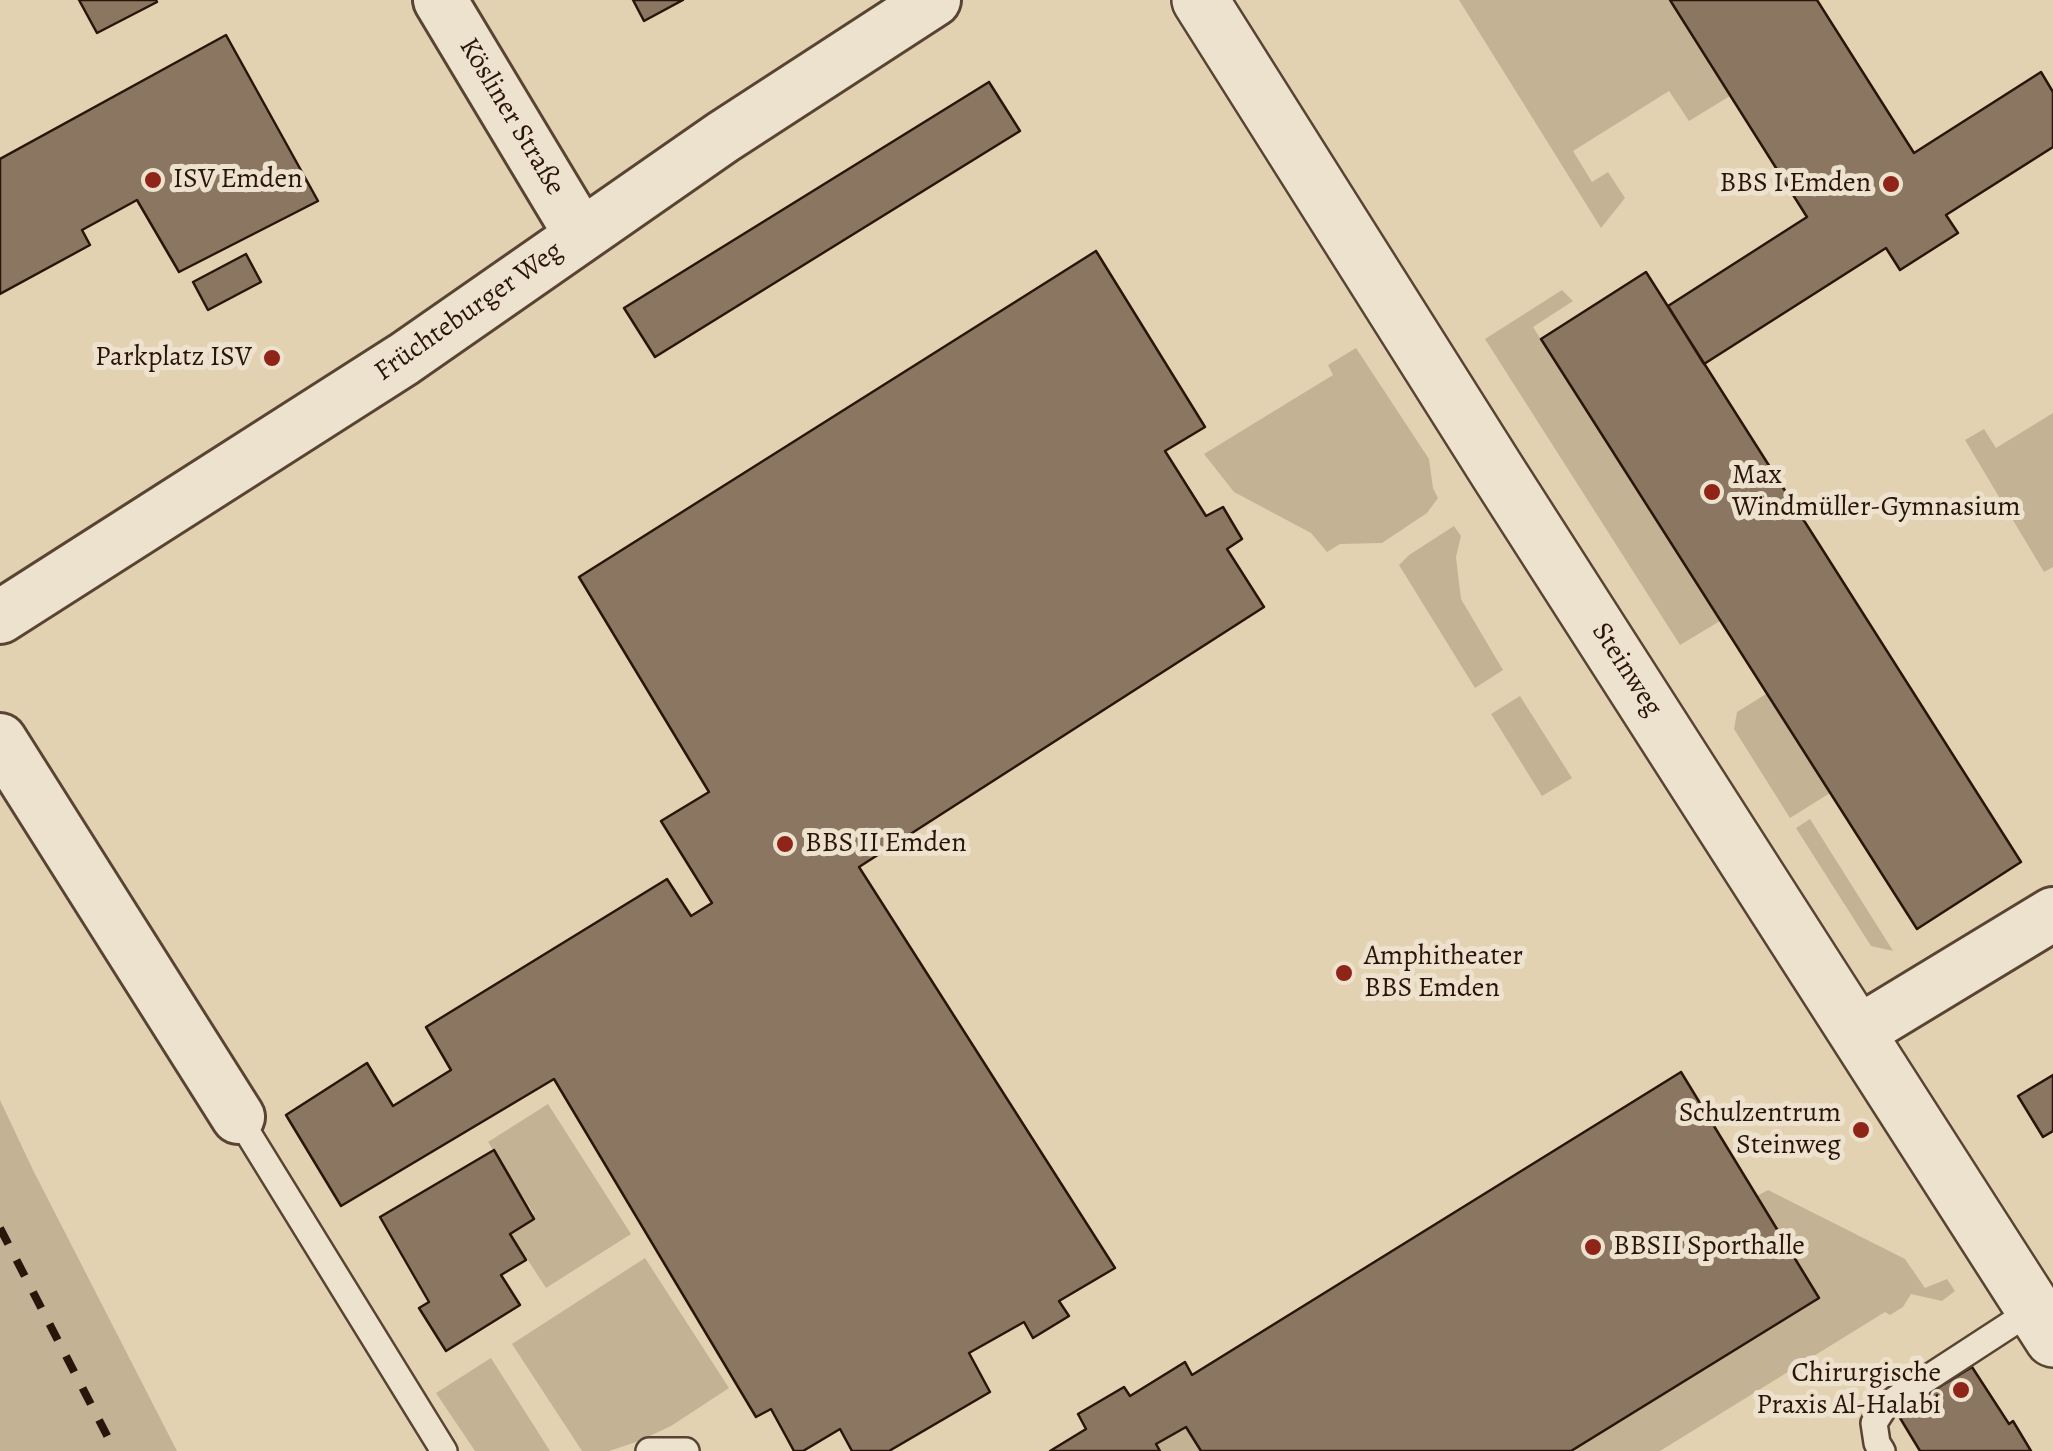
<!DOCTYPE html>
<html>
<head>
<meta charset="utf-8">
<style>
  body { margin:0 }
  canvas { display:block; background:#e3d2b2 }
</style>
</head>
<body>
<canvas width="2053" height="1451"></canvas>
<script>
const g = document.querySelector('canvas').getContext('2d');
g.lineJoin = 'round';
function fillPath(path, color) {
  g.fillStyle = color;
  g.fill(path, 'evenodd');
}
function shape(rows) {
  const path = new Path2D();
  for (const r of rows) {
    path.moveTo(r[0], r[1]);
    for (let i = 2; i < r.length; i += 2) path.lineTo(r[i], r[i + 1]);
  }
  return path;
}
function stroke(path, color, width, dash) {
  g.strokeStyle = color;
  g.lineWidth = width;
  g.lineCap = dash ? 'butt' : 'round';
  g.setLineDash(dash || []);
  g.stroke(path);
}
function label(font, color, halo, rows, align = 'center') {
  g.font = font + ' Alegreya,serif';
  g.lineWidth = 10;
  g.setLineDash([]);
  g.textBaseline = 'middle';
  g.strokeStyle = halo;
  g.fillStyle = color;
  for (const [text, x, y, turn = 0] of rows) {
    g.save();
    g.translate(x, y);
    g.rotate((+turn || 0) * Math.PI / 180);
    g.textAlign = isNaN(turn) ? turn : align;
    if (halo) g.strokeText(text, 0, 0);
    g.fillText(text, 0, 0);
    g.restore();
  }
}
const green = shape([
  [1459,0,1670,0,1730,96,1689,121,1669,91,1573,151,1592,182,1608,172,1625,198,1601,228],
  [1562,290,1573,301,1533,327,1720,621,1680,645,1485,339],
  [1356,348,1429,459,1433,488,1438,498,1427,513,1382,543,1340,544,1327,552,1311,533,1234,492,1204,454,1333,375,1328,365],
  [2053,413,2053,567,2044,572,1965,440,1984,429,1996,448],
  [1454,526,1461,536,1456,557,1461,599,1503,670,1475,688,1399,565,1409,555],
  [1766,694,1830,793,1790,818,1734,729,1737,712],
  [1520,696,1572,778,1542,796,1491,714],
  [1810,819,1890,946,1893,951,1871,946,1796,828],
  [0,1100,33,1170,177,1451,0,1451],
  [548,1104,631,1234,546,1288,509,1231,534,1214,488,1142],
  [1768,1190,1905,1259,1925,1288,1947,1279,1955,1291,1942,1301,1911,1294,1903,1307,1890,1315,1885,1312,1660,1451,1571,1451,1818,1298,1757,1196],
  [645,1258,729,1388,671,1426,639,1441,609,1451,582,1451,512,1344],
  [491,1358,550,1451,475,1451,436,1393],
  [1186,1427,1201,1451,1160,1451,1156,1444]
]);
const building = shape([
  [79,0,156,0,157,2,97,33,79,0],
  [633,0,683,0,644,21,633,0],
  [1670,0,1817,0,1914,153,2041,72,2053,92,2053,147,1946,215,1958,233,1900,270,1886,248,1704,364,1668,306,1807,217,1670,0],
  [226,35,318,201,179,272,137,200,82,230,90,245,0,294,0,159,226,35],
  [989,82,1020,131,655,357,624,308,989,82],
  [1096,251,1205,427,1165,451,1206,516,1223,507,1242,539,1227,549,1264,607,859,867,1115,1268,1059,1301,1069,1316,1033,1338,1024,1322,969,1353,990,1392,889,1451,852,1451,840,1429,803,1451,794,1451,771,1409,756,1417,554,1079,341,1206,286,1115,367,1063,393,1106,451,1070,426,1027,667,879,691,916,712,903,661,821,709,792,579,577,1096,251],
  [246,254,261,282,208,310,193,282,246,254],
  [1646,272,2021,862,1917,929,1541,339,1646,272],
  [1681,1072,1819,1298,1571,1451,1201,1451,1186,1427,1156,1444,1160,1451,1050,1451,1086,1429,1078,1414,1124,1387,1130,1396,1185,1362,1192,1375,1681,1072],
  [2053,1075,2053,1131,2043,1137,2018,1096,2053,1075],
  [494,1150,534,1219,510,1234,526,1260,501,1275,520,1305,446,1351,419,1308,429,1302,380,1217,494,1150],
  [1972,1367,2009,1424,2013,1421,2031,1451,1920,1451,1897,1413,1972,1367]
]);
const service = shape([
  [238,1117,444,1451],
  [649,1451,686,1451],
  [1882,1451,1877,1443,1874,1423,1885,1406,2034,1309]
]);
const minor = shape([
  [440,0,581,235],
  [0,617,404,359,723,137,934,0],
  [0,740,238,1117],
  [1857,1033,2053,914]
]);
const tertiary = shape([
  [1200,0,1499,474,2053,1339]
]);
const rail = shape([
  [0,1228,115,1451]
]);
const markers = [
  [153,180,10,"#8f2418"],
  [1891,184,10,"#8f2418"],
  [272,358,10,"#8f2418"],
  [1712,492,10,"#8f2418"],
  [785,844,10,"#8f2418"],
  [1344,973,10,"#8f2418"],
  [1861,1130,10,"#8f2418"],
  [1593,1247,10,"#8f2418"],
  [1961,1390,10,"#8f2418"]
];
const streetNames = [
  ["Kösliner Straße",511,117,59],
  ["Früchteburger Weg",469,312,-35],
  ["Steinweg",1626,670,57]
];
const poiNames = [
  ["ISV Emden",173,180],
  ["BBS I Emden",1871,184,"right"],
  ["Parkplatz ISV",252,358,"right"],
  ["Max",1732,476],
  ["Windmüller-Gymnasium",1732,508],
  ["BBS II Emden",805,844],
  ["Amphitheater",1364,957],
  ["BBS Emden",1364,989],
  ["Schulzentrum",1841,1114,"right"],
  ["Steinweg",1841,1146,"right"],
  ["BBSII Sporthalle",1613,1247],
  ["Chirurgische",1941,1374,"right"],
  ["Praxis Al-Halabi",1941,1406,"right"]
];
fillPath(green, '#c4b295');
fillPath(building, '#8b7761');
stroke(building, '#2b150a', 2.5);
stroke(service, '#594434', 30);
stroke(minor, '#594434', 58);
stroke(tertiary, '#594434', 60);
stroke(service, '#ede2cd', 25);
stroke(minor, '#ede2cd', 52);
stroke(tertiary, '#ede2cd', 55);
stroke(rail, '#2b150a', 8, [18, 18]);
for (const [x, y, r, color] of markers) {
  const dot = new Path2D();
  dot.arc(x, y, r, 0, 2 * Math.PI);
  g.fillStyle = color;
  g.fill(dot);
  stroke(dot, '#ede2cd', 4);
}
label('28px', '#2b150a', '#ede2cd', streetNames);
label('28px', '#2b150a', '#ede2cd', poiNames, 'left');
</script>
</body>
</html>
